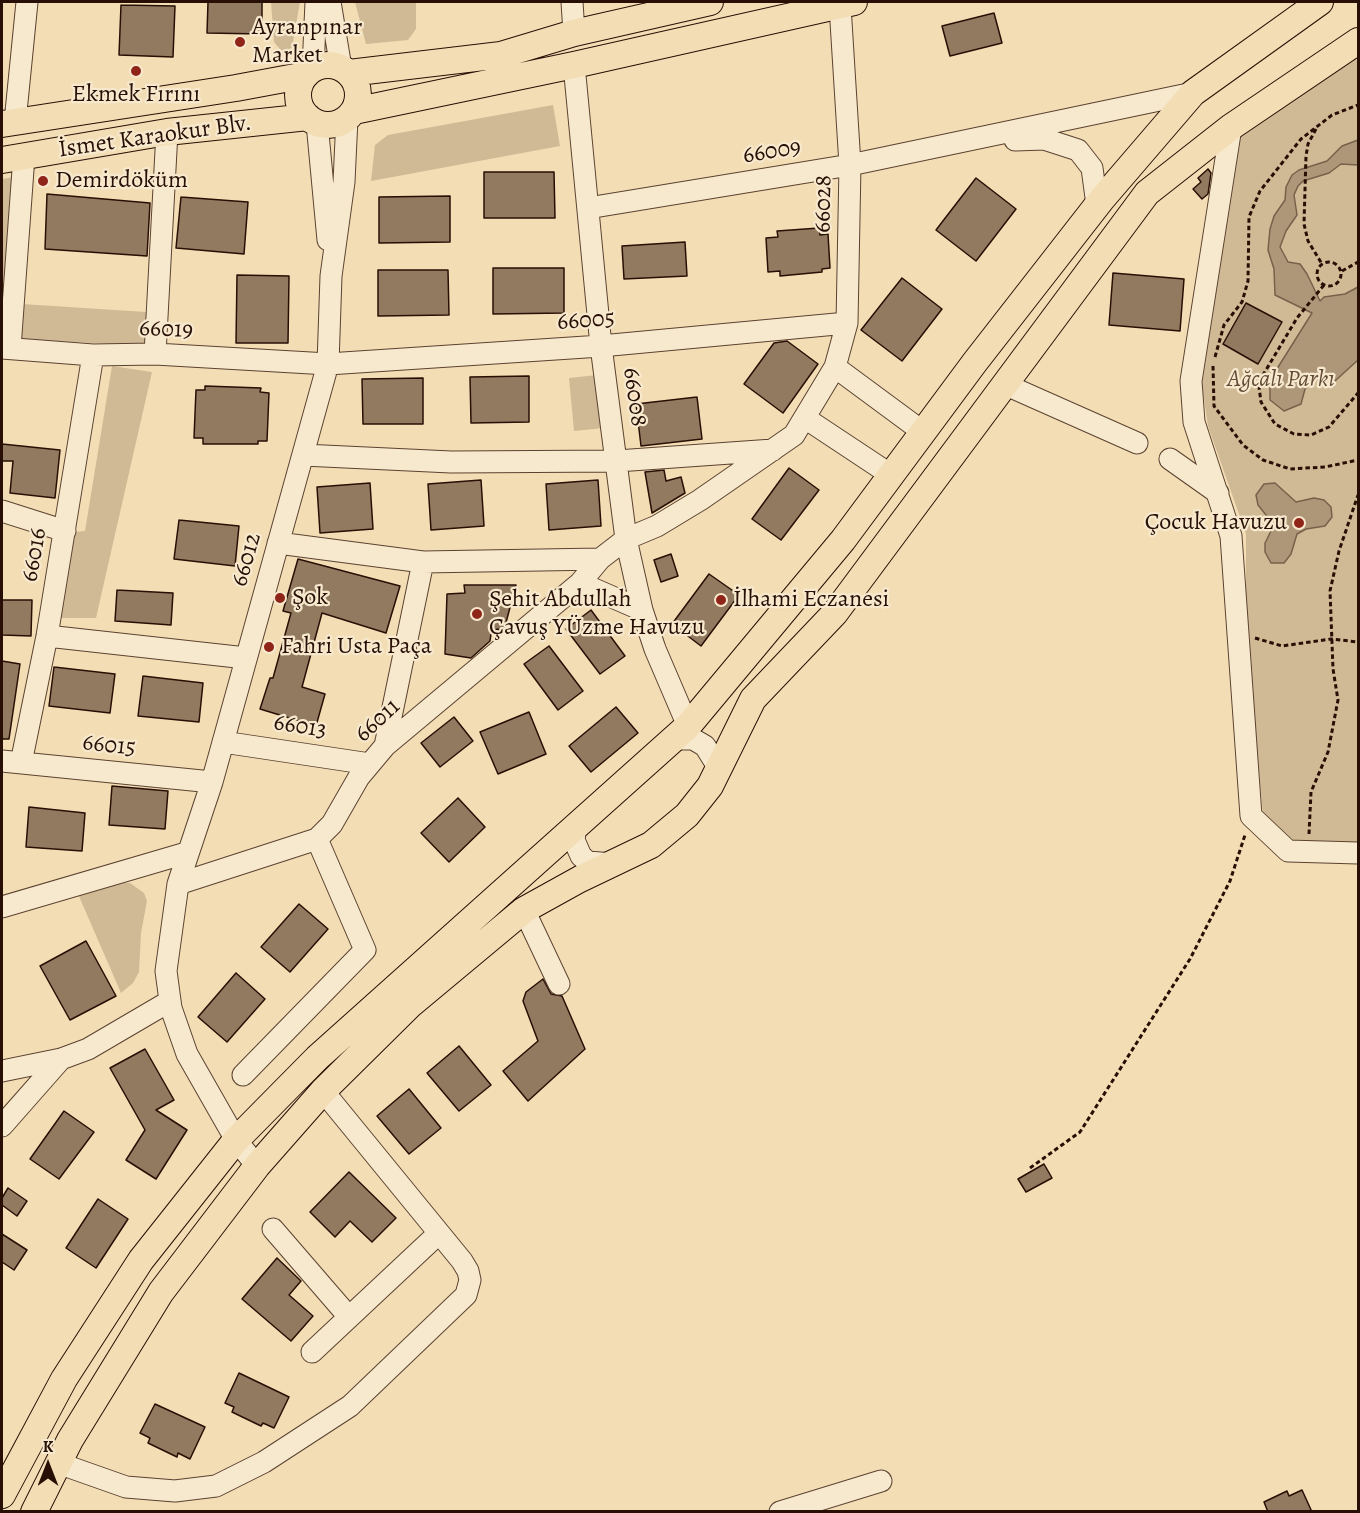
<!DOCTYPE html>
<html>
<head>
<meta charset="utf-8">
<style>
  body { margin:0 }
  #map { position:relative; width:1360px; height:1513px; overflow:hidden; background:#f3ddb4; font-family:Alegreya,serif }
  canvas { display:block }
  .frame { position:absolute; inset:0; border:3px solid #280f05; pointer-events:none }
  .north { position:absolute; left:18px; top:1435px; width:60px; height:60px; -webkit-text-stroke:4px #f7e9ce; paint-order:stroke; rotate:0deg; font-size:16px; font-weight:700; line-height:24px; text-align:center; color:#280f05 }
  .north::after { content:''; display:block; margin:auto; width:21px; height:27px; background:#280f05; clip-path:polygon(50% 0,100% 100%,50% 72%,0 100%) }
</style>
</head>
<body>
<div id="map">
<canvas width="1360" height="1513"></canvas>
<div class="frame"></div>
<div class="north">K</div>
</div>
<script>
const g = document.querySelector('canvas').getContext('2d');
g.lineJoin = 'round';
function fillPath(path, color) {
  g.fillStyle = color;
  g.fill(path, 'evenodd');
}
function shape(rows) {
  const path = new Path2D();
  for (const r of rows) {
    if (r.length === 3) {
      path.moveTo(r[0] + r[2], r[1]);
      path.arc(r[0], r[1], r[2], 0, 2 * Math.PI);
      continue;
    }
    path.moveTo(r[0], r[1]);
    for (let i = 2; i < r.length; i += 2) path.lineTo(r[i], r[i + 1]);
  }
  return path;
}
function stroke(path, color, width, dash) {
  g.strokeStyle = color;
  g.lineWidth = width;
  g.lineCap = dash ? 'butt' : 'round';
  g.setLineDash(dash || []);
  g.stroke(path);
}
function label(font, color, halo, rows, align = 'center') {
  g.font = font + ' Alegreya,serif';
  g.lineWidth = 4.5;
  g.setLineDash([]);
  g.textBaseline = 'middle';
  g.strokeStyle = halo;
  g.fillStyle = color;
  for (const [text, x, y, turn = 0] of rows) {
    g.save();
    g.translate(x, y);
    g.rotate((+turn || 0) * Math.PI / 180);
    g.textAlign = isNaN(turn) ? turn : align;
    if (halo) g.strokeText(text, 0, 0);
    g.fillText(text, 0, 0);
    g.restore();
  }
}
const green = shape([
  [271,2,300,2,292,47,285,55,274,42],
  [355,2,416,2,416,29,408,40,366,44],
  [1354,58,1358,60,1358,845,1294,841,1263,815,1246,630,1246,534,1208,426,1202,385,1238,139],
  [553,105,560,146,371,181,375,145,388,135],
  [14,177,2,336,2,179],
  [22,304,146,312,145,346,21,339],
  [112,366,152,372,96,618,59,618,75,532,85,531],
  [597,375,604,428,574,431,569,378],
  [117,882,130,883,144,893,147,901,141,933,139,972,133,983,121,993,78,894]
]);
const water = shape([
  [1358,140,1358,165,1341,164,1329,173,1303,181,1298,186,1294,195,1297,215,1286,231,1280,247,1288,262,1300,264,1307,274,1320,301,1324,297,1345,294,1358,287,1358,360,1335,381,1326,377,1313,380,1305,389,1301,404,1284,411,1270,400,1270,380,1312,313,1275,295,1274,269,1268,250,1270,229,1274,216,1285,200,1286,187,1292,175,1299,170,1327,161,1342,146,1358,140],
  [1275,483,1296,502,1314,498,1324,500,1331,507,1332,517,1325,526,1306,529,1297,534,1291,554,1284,563,1271,563,1265,552,1265,543,1271,531,1270,520,1258,505,1256,495,1264,484,1275,483]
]);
const building = shape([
  [208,2,262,2,262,34,207,33,208,2],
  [121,5,175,6,173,57,119,55,121,5],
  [994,13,1002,43,950,56,942,26,994,13],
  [1208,169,1211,173,1208,194,1202,199,1193,189,1201,182,1198,178,1208,169],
  [484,172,554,172,555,218,484,218,484,172],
  [976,178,1016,209,976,261,936,230,976,178],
  [47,194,150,203,147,256,45,249,47,194],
  [450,196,450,242,379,243,379,197,450,196],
  [181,197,248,202,244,254,176,248,181,197],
  [819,228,820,235,828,234,830,268,822,269,822,272,780,276,780,271,768,272,766,238,778,237,777,231,819,228],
  [685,242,687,276,624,279,622,246,685,242],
  [493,268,564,268,564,313,493,314,493,268],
  [378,270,448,270,449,315,378,316,378,270],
  [1113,273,1184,279,1180,331,1109,325,1113,273],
  [237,275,289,276,288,343,236,343,237,275],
  [902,278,942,309,902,361,861,330,902,278],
  [1246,303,1282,322,1258,364,1223,344,1246,303],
  [787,341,818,364,783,413,744,384,774,343,787,341],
  [529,376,529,422,471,423,470,377,529,376],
  [423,378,423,424,363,424,362,379,423,378],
  [205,386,261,388,260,392,269,393,267,441,258,441,258,444,203,444,203,438,194,438,196,390,205,390,205,386],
  [697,397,702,439,641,446,636,404,697,397],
  [2,444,60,450,55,498,10,493,13,461,2,461,2,444],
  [789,468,819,490,781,540,752,519,789,468],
  [664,470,666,481,681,477,685,493,652,513,645,472,664,470],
  [481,480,484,526,431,530,428,484,481,480],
  [598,480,601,526,549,530,546,484,598,480],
  [370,483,373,529,320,533,317,487,370,483],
  [179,520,239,526,235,566,174,559,179,520],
  [671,554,678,576,661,582,654,560,671,554],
  [298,559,400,586,386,633,322,613,302,687,325,694,316,726,260,709,270,678,273,678,291,613,283,611,298,559],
  [709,574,739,595,701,646,672,624,709,574],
  [464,585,516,585,504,630,501,633,498,629,495,630,497,634,491,634,490,641,471,658,445,654,447,594,465,593,464,585],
  [117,590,173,593,171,625,115,621,117,590],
  [2,600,32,600,31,636,2,635,2,600],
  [591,610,625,656,600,674,566,629,591,610],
  [549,646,583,691,558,710,524,664,549,646],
  [2,661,20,664,9,739,2,739,2,661],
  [54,667,115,674,110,713,49,706,54,667],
  [143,676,203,683,199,722,138,716,143,676],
  [616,707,638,733,591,772,569,746,616,707],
  [529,712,546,754,498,774,480,732,529,712],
  [454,717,473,741,440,767,421,743,454,717],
  [112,786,168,791,165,829,109,825,112,786],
  [458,798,485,827,449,862,421,833,458,798],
  [29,807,85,813,82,851,26,847,29,807],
  [299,904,328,929,290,972,261,947,299,904],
  [86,941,116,996,70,1020,40,966,86,941],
  [236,973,265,999,227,1042,198,1017,236,973],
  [543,979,551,994,562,996,585,1049,528,1101,503,1071,538,1041,523,1001,526,992,543,979],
  [459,1046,491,1085,459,1111,427,1073,459,1046],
  [145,1049,174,1100,156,1110,187,1130,156,1179,126,1160,145,1130,110,1068,145,1049],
  [409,1089,441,1128,409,1154,377,1116,409,1089],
  [64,1111,94,1132,59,1179,30,1159,64,1111],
  [1044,1164,1052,1178,1026,1192,1018,1179,1044,1164],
  [349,1172,396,1218,372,1242,350,1221,335,1237,310,1212,349,1172],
  [8,1188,27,1201,17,1216,2,1205,2,1198,8,1188],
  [98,1199,128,1219,96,1268,66,1248,98,1199],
  [2,1234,27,1250,14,1270,2,1262,2,1234],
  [277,1258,301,1281,289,1295,313,1316,291,1341,242,1299,277,1258],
  [239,1373,289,1397,274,1428,263,1423,261,1426,232,1412,234,1407,225,1403,239,1373],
  [155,1404,205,1427,190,1459,178,1453,177,1457,148,1443,150,1438,140,1433,155,1404],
  [1302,1490,1312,1512,1268,1512,1264,1502,1287,1491,1289,1496,1302,1490]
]);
const path = shape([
  [1316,129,1308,144,1306,156,1304,224,1308,241,1322,264],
  [1329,274,12],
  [1342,271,1358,262],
  [1324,285,1297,318,1263,375,1259,387,1261,402,1275,424,1294,434,1311,435,1329,427,1358,393],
  [1215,357,1224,325,1242,302,1248,281,1249,217,1260,191,1301,139,1332,115,1358,105],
  [1213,366,1214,406,1243,445,1263,460,1290,469,1325,467,1358,460],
  [1255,638,1282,646,1331,639,1358,642],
  [1309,834,1311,792,1328,752,1338,700,1333,669,1330,591,1339,551,1358,495],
  [1030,1168,1080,1132,1190,959,1230,881,1245,835]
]);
const minor = shape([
  [330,2,341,68],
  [572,2,574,33],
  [574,65,601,346,626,539,642,610,655,649,688,726],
  [313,69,316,2],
  [15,122,27,2],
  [317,123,328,240],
  [1231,127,1191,381,1194,422,1231,536,1251,816,1288,851,1358,853],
  [1015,140,1044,139,1078,150,1092,168,1097,205],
  [588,208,850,165,1193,93],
  [2,348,93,355,155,354,328,364,601,346,847,323],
  [10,348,24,156],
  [155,354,167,132],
  [835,367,923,432],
  [1004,384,1137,443],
  [805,418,891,475],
  [303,455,451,462,617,461,773,450],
  [1170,459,1218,493],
  [2,511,65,531],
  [278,543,423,562,600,559,626,539,657,526,700,500,794,435,835,367,847,323,850,165,840,6],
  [580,583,642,610],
  [47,636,246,658],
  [673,739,693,739,705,746,718,767],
  [223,742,370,764],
  [385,746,423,562],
  [2,761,212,782],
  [21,763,47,636,93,355],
  [576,826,574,840,581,856,588,862,613,864],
  [178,884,317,839,332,824,359,777,385,746,580,583,600,559],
  [2,907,186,853],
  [524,910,559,984],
  [2,1071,61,1059,88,1049,170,1001],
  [243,1075,365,950,317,839],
  [2,1126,61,1059],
  [257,1166,236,1140,187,1054,171,1008,166,971,178,884,212,782,328,364,331,276,344,182,347,118],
  [273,1229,349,1317],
  [312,1352,438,1234],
  [58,1463,126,1487,175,1491,216,1486,264,1462,350,1406,466,1295,470,1280,468,1271,462,1261,323,1091],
  [780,1512,881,1481]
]);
const major = shape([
  [328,95,30],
  [349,73,501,55,574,33,710,2],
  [354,111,574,65,854,2],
  [2,124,236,88,306,75],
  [2,160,167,132,308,117],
  [2,1495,64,1379,141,1260,236,1140,317,1058,688,726,843,540,975,362,1102,199,1193,93,1320,2],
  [34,1512,70,1440,161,1292,257,1166,323,1091,410,1005,524,910,580,879,651,845,687,815,710,786,753,699,835,613,1147,193,1231,127,1358,41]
]);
const markers = [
  [240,42,6,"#8f2418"],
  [136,71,6,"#8f2418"],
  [43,181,6,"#8f2418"],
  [1299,523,6,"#8f2418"],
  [280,598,6,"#8f2418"],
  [721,600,6,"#8f2418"],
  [477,614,6,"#8f2418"],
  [269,647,6,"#8f2418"]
];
const poiNames = [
  ["Ayranpınar",252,28],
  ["Market",252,56],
  ["Ekmek Fırını",136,95,"center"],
  ["Demirdöküm",55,181],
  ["Çocuk Havuzu",1287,523,"right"],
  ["Şok",292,598],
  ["Şehit Abdullah",489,600],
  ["Çavuş YÜzme Havuzu",489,628],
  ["İlhami Eczanesi",733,600],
  ["Fahri Usta Paça",281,647]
];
const streetNames = [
  ["İsmet Karaokur Blv.",155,137,-8],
  ["66009",772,152,-9],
  ["66028",824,204,-89],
  ["66005",586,321,-4],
  ["66019",166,330,2],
  ["66008",634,397,82],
  ["66016",35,555,-80],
  ["66012",247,560,-74],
  ["66011",378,721,-43],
  ["66013",300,727,9],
  ["66015",109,746,6]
];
const parkNames = [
  ["Ağcalı Parkı",1281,380]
];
fillPath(green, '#d0ba96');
fillPath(water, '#ae9778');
stroke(water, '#78614a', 1.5);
fillPath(building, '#927a60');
stroke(building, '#280f05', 1.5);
stroke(minor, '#5b4231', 23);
stroke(major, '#280f05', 28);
stroke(path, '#280f05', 3, [4.5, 3]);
stroke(minor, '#f7e9ce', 21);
stroke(major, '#f3ddb4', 26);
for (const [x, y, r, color] of markers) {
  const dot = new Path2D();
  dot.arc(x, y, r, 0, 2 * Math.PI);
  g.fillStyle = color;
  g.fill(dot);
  stroke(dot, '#f7e9ce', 2);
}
label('24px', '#280f05', '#f7e9ce', poiNames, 'left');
label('24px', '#280f05', '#f7e9ce', streetNames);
label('italic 24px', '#634b38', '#f7e9ce', parkNames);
</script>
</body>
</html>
